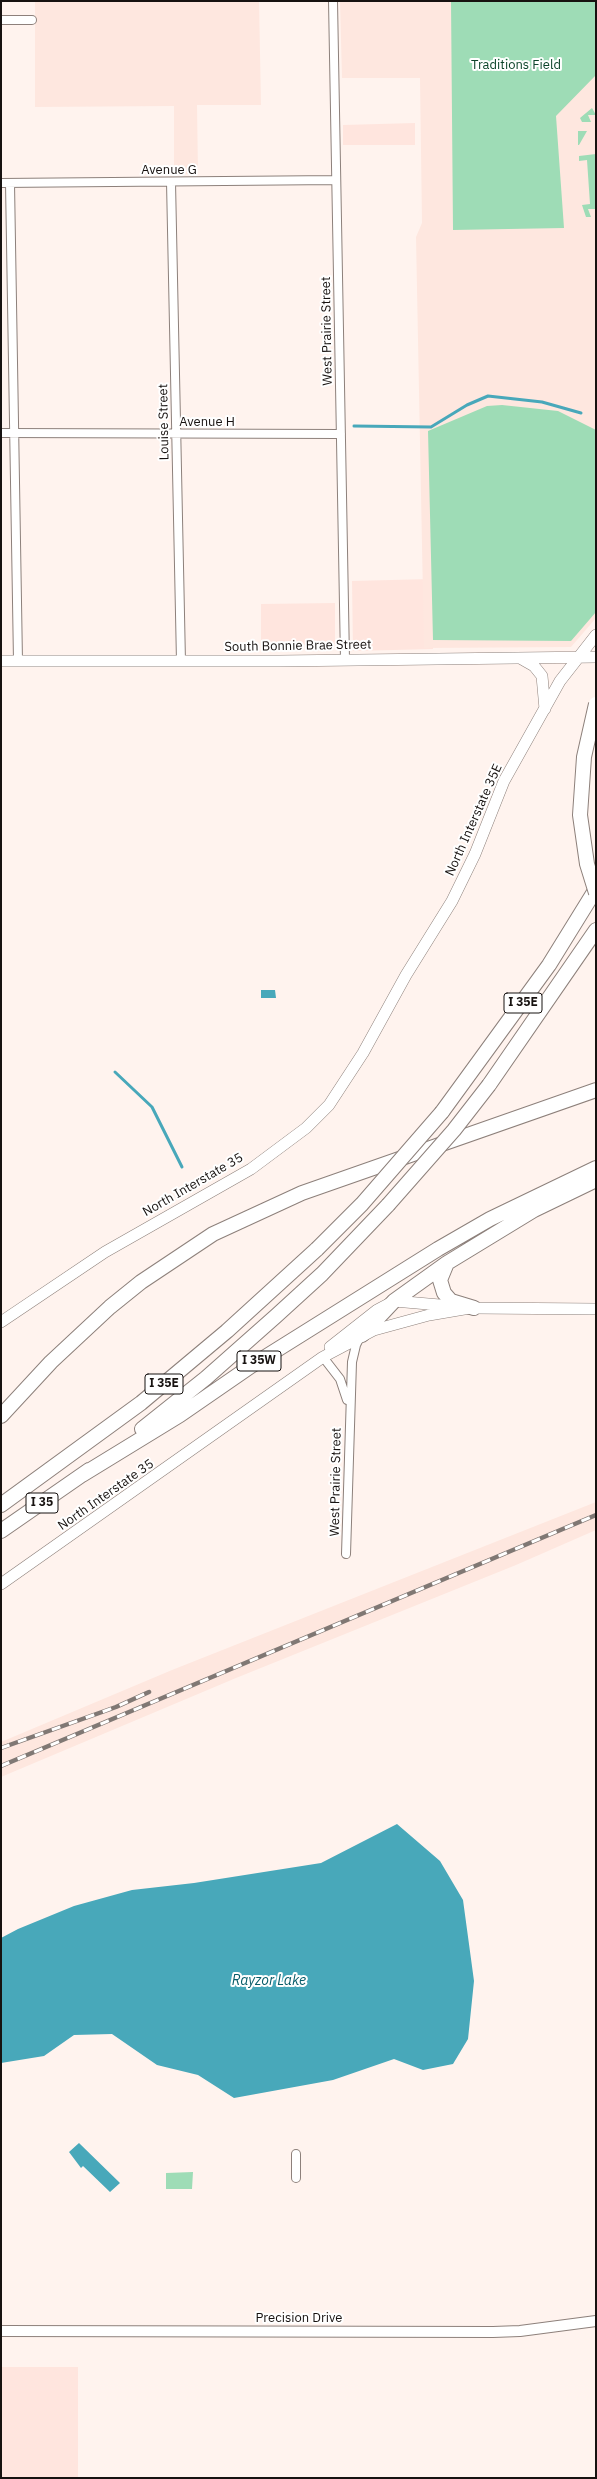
<!DOCTYPE html>
<html>
<head>
<meta charset="utf-8">
<style>
  body { margin:0 }
  #map { position:relative; width:597px; height:2479px; overflow:hidden; background:#fff3ee; font-family:"IBM Plex Sans",sans-serif }
  canvas { display:block }
  .frame { position:absolute; inset:0; border:2px solid #171210; pointer-events:none }
</style>
</head>
<body>
<div id="map">
<canvas width="597" height="2479"></canvas>
<div class="frame"></div>
</div>
<script>
const g = document.querySelector('canvas').getContext('2d');
g.lineJoin = 'round';
function fillPath(path, color) {
  g.fillStyle = color;
  g.fill(path, 'evenodd');
}
function shape(rows) {
  const path = new Path2D();
  for (const r of rows) {
    path.moveTo(r[0], r[1]);
    for (let i = 2; i < r.length; i += 2) path.lineTo(r[i], r[i + 1]);
  }
  return path;
}
function stroke(path, color, width, dash) {
  g.strokeStyle = color;
  g.lineWidth = width;
  g.lineCap = dash ? 'butt' : 'round';
  g.setLineDash(dash || []);
  g.stroke(path);
}
function label(font, color, halo, rows, align = 'center') {
  g.font = font + ' "IBM Plex Sans",sans-serif';
  g.lineWidth = 4;
  g.setLineDash([]);
  g.textBaseline = 'middle';
  g.strokeStyle = halo;
  g.fillStyle = color;
  for (const [text, x, y, turn = 0] of rows) {
    g.save();
    g.translate(x, y);
    g.rotate((+turn || 0) * Math.PI / 180);
    g.textAlign = isNaN(turn) ? turn : align;
    if (halo) g.strokeText(text, 0, 0);
    g.fillText(text, 0, 0);
    g.restore();
  }
}
const commercial = shape([
  [415,123,415,145,343,145,343,125],
  [431,579,433,649,353,651,352,581],
  [335,603,335,644,261,646,261,604],
  [1,2367,78,2367,78,2478,1,2478]
]);
const built = shape([
  [35,1,259,1,261,105,197,105,198,174,174,174,174,106,35,107],
  [340,1,596,1,596,618,571,647,424,648,416,237,422,223,420,78,342,78],
  [596,1502,596,1530,516,1565,236,1678,1,1777,1,1742,172,1670]
]);
const green = shape([
  [451,1,596,1,596,75,556,116,564,228,453,230],
  [592,108,596,115,588,115,591,122,582,122,580,118],
  [578,131,587,131,579,145,578,145],
  [596,154,596,209,588,209,591,217,586,217,582,205,590,204,587,160,579,161,579,156],
  [502,405,558,411,596,430,596,612,571,641,433,640,428,431,487,406],
  [193,2172,192,2189,166,2189,166,2173]
]);
const water = shape([
  [261,990,275,990,276,998,261,998],
  [397,1824,440,1861,463,1900,474,1981,468,2039,453,2064,423,2070,394,2059,333,2080,234,2098,198,2075,157,2065,112,2034,74,2035,44,2056,1,2063,1,1938,18,1929,74,1906,132,1890,194,1883,321,1863],
  [79,2143,120,2183,110,2192,83,2166,81,2168,69,2152]
]);
const stream = shape([
  [354,426,431,427,467,405,488,396,542,402,581,413],
  [115,1072,152,1107,182,1167]
]);
const minor = shape([
  [333,1,345,660],
  [1,20,32,20],
  [171,182,181,662],
  [1,183,336,180],
  [10,183,18,661],
  [1,433,341,434],
  [323,1357,340,1379,347,1400],
  [346,1554,352,1362,356,1345,360,1337],
  [296,2154,296,2178]
]);
const tertiary = shape([
  [1,2331,493,2332,520,2331,596,2321]
]);
const secondary = shape([
  [520,658,534,666,542,676,545,709],
  [1,661,279,661,596,657],
  [1,1322,105,1252,251,1169,306,1128,329,1105,363,1053,406,975,452,901,475,854,504,781,560,681,596,635],
  [330,1347,377,1310,394,1301,474,1308,596,1309],
  [1,1584,323,1357,374,1330,429,1315,470,1308]
]);
const motorway = shape([
  [489,1085,596,930],
  [442,1112,549,965,596,889],
  [447,1263,440,1280,444,1293,451,1301,474,1308],
  [362,1335,394,1301,447,1263,534,1210,596,1180],
  [1,1416,51,1362,110,1307,141,1282,213,1234,302,1193,596,1090],
  [142,1429,206,1378,276,1316,322,1274,388,1205],
  [82,1475,180,1415,251,1366,438,1249,490,1219,596,1168],
  [1,1505,141,1403,227,1331,317,1249],
  [1,1531,89,1470]
]);
const rail = shape([
  [1,1748,116,1707,149,1692],
  [1,1766,596,1515]
]);
const motorwayBridge = shape([
  [596,704,584,757,580,815,587,864,596,893],
  [388,1205,454,1130,489,1085],
  [317,1249,362,1204,442,1112]
]);
const shields = [
  [523,1003,38],
  [259,1361,44],
  [164,1384,38],
  [42,1503,32]
];
const shieldNames = [
  ["I 35E",523,1003],
  ["I 35W",259,1361],
  ["I 35E",164,1384],
  ["I 35",42,1503]
];
const parkNames = [
  ["Traditions Field",516,65]
];
const streetNames = [
  ["Avenue G",169,170],
  ["West Prairie Street",327,331,-91],
  ["Louise Street",164,422,-91],
  ["Avenue H",207,422],
  ["South Bonnie Brae Street",298,646,-1],
  ["North Interstate 35E",474,820,-66],
  ["North Interstate 35",193,1185,-30],
  ["West Prairie Street",336,1482,-89],
  ["North Interstate 35",106,1495,-35],
  ["Precision Drive",299,2318]
];
const waterNames = [
  ["Rayzor Lake",269,1981]
];
fillPath(commercial, '#ffe5de');
fillPath(built, '#fee7df');
fillPath(green, '#9edcb6');
fillPath(water, '#48a8ba');
stroke(stream, '#48a8ba', 3);
stroke(minor, '#8d807b', 10);
stroke(tertiary, '#8d807b', 12);
stroke(secondary, '#8d807b', 12);
stroke(motorway, '#8d807b', 16);
stroke(minor, '#fff', 8);
stroke(tertiary, '#fff', 10);
stroke(secondary, '#fff', 11);
stroke(motorway, '#fff', 14);
stroke(rail, '#807874', 4.5);
stroke(rail, '#fff', 3, [9]);
stroke(motorwayBridge, '#8d807b', 16, []);
stroke(motorwayBridge, '#fff', 14);
for (const [x, y, w] of shields) {
  const box = new Path2D();
  box.roundRect(x - w / 2, y - 10, w, 20, 3);
  g.fillStyle = '#fff';
  g.fill(box);
  stroke(box, '#171210', 1);
}
label('bold 12px', '#171210', null, shieldNames);
label('13px', '#0c442a', '#fff', parkNames);
label('13px', '#171210', '#fff', streetNames);
label('italic 14px', '#075c69', '#fff', waterNames);
</script>
</body>
</html>
